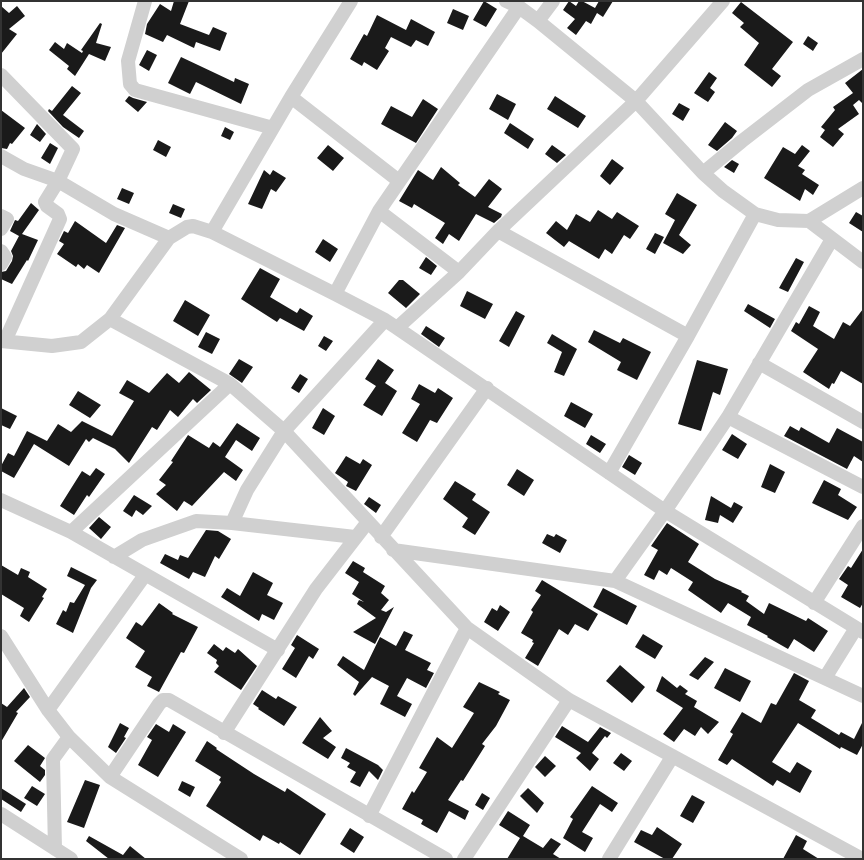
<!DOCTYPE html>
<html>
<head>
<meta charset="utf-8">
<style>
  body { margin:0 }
  #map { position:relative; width:864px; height:860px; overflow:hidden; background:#fff; font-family:Jost,sans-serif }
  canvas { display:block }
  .frame { position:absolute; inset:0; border:2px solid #333; pointer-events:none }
</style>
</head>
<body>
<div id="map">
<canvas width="864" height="860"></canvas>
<div class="frame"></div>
</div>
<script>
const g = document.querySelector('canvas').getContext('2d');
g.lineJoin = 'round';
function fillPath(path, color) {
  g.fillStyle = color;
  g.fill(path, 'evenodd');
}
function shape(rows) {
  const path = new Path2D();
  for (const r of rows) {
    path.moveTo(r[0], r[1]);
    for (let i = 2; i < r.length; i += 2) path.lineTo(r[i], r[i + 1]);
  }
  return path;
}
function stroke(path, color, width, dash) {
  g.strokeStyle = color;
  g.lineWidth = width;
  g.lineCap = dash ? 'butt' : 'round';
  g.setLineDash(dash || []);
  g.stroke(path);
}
const building = shape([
  [174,1,189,1,180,24,209,35,213,27,227,33,220,51,196,42,194,48,167,35,163,42,145,34,147,24,160,4,171,11],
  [484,1,497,9,486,27,473,20],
  [569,1,576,6,579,1,582,1,595,8,599,1,613,1,603,17,597,13,591,24,586,21,576,35,567,28,575,19,563,10],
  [741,2,793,42,772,69,781,76,772,87,744,65,759,43,740,27,744,23,732,13],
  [1,6,9,13,17,6,25,16,9,29,17,34,1,54],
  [453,9,469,16,463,30,447,23],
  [377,15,406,30,411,19,435,32,428,46,416,40,411,47,391,37,385,48,389,51,377,70,364,62,362,66,350,59,364,34,367,36],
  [100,23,102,24,96,43,111,47,105,61,89,54,75,76,67,69,69,66,49,50,55,42,64,49,67,43,82,53,83,51,81,50],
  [808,36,818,43,813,51,803,44],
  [147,50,157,55,149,71,139,65],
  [181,57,234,82,235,78,249,84,241,104,196,82,190,94,168,83],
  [863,69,863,104,859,100,853,105,859,114,838,129,844,134,833,147,820,137,825,130,821,127,835,110,833,107,853,93,845,83],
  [709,72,717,78,710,88,715,92,708,102,694,93],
  [72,86,81,93,63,115,84,131,79,138,63,127,48,111,49,109,52,111],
  [497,94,516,104,508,120,489,109],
  [129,96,133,98,147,102,138,112,125,101],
  [555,96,586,116,578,128,547,109],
  [423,99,438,109,416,143,381,124,391,106,412,117],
  [679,103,690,109,683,121,672,114],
  [1,110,25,128,12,144,10,143,7,149,1,148],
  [725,122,737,131,732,138,717,151,708,145],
  [510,123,534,139,528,149,504,133],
  [37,124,46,134,40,142,30,135],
  [225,127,234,132,230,140,221,136],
  [158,140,171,147,166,157,153,150],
  [50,143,58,148,50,164,41,158],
  [328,145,344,158,333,171,317,158],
  [552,145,566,155,557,163,545,154],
  [802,145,810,151,798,166,805,170,802,174,819,185,813,195,805,189,800,201,764,178,783,147,795,154],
  [612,159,624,168,610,185,600,176],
  [732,160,739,164,734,173,724,167],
  [441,167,460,183,458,185,475,197,489,179,502,189,488,207,502,214,501,217,494,223,476,214,459,241,449,234,443,244,435,238,445,223,414,204,412,208,399,201,418,170,433,180],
  [264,170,270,175,273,170,286,178,276,192,271,189,262,209,248,204],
  [122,188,134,193,129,204,117,199],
  [677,193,697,205,679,235,691,245,683,254,663,243,675,220,665,214],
  [31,203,39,210,22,234,38,240,28,261,27,260,12,284,1,279,1,272,6,271,12,261,13,256,11,251,19,236,10,231,15,220,18,221],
  [173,204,185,209,181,218,169,213],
  [598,210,612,219,617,212,639,226,630,239,624,235,612,254,605,249,599,259,569,241,564,247,546,233,556,221,567,230,576,214,590,222],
  [856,212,863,216,863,232,849,223],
  [75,221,106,243,117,225,125,228,99,273,87,265,84,269,78,264,76,267,57,254,64,244,59,241,64,231,68,233],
  [655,233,664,237,655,254,646,249],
  [323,239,338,249,330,262,315,252],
  [426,257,437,266,431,275,419,268],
  [796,258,804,262,788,292,779,288],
  [260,268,280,279,270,297,297,313,300,308,313,316,304,331,280,318,277,322,241,299],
  [399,280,403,280,420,294,406,308,388,293],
  [467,291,493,304,485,319,460,306],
  [185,300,210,315,198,336,173,321],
  [748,304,775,319,770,328,744,311],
  [809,306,820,312,813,326,834,339,843,322,850,326,863,309,863,384,841,371,834,384,832,383,829,389,803,372,818,349,791,331,796,322,799,324],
  [516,311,525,316,509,347,499,341],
  [426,326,445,338,439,347,421,334],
  [594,330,620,343,623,338,651,352,637,380,617,370,621,362,588,342],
  [206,332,220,339,212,354,198,347],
  [552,334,577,349,564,376,554,372,562,352,547,343],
  [324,336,333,341,326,351,318,346],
  [239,359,253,367,242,383,229,374],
  [378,359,394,370,385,383,397,391,382,416,363,405,376,386,365,379],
  [697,360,728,369,720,395,713,392,701,431,678,424],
  [189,372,211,390,197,403,193,399,178,417,170,410,157,430,152,427,129,463,115,449,93,438,89,442,86,439,69,466,34,444,14,478,1,471,1,466,8,453,14,456,27,431,47,441,58,424,71,432,82,421,112,436,134,401,119,393,127,380,149,393,167,373,179,383],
  [300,374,308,379,299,393,291,388],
  [419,384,435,393,438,388,453,398,437,423,430,420,417,442,402,433,420,404,411,399],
  [78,391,101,405,90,418,69,405],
  [571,402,593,414,585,428,564,416],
  [1,408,17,416,10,429,1,425],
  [323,408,335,416,324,435,312,428],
  [237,423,260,438,252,451,236,440,225,457,243,470,236,481,224,472,192,506,184,501,177,511,156,494,166,485,159,480,173,462,171,461,188,435,209,448,213,442,220,447],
  [790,426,799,431,801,427,829,443,837,428,863,442,863,462,854,456,847,469,784,436],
  [732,434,747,444,738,459,722,450],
  [591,435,606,444,600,453,586,444],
  [629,455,642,463,635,475,622,467],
  [346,456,360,464,363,459,372,465,356,491,346,486,348,482,335,473],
  [770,464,785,472,775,493,761,487],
  [96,468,105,474,89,497,87,495,74,515,60,506,82,471,90,476],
  [517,469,534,480,524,496,507,485],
  [824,480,841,489,838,495,857,507,848,520,812,503],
  [455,481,476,494,472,500,490,512,475,535,462,527,468,518,443,499],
  [134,495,152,506,143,515,136,510,132,517,123,511],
  [711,496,731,508,734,502,743,507,733,523,720,515,718,523,705,520],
  [369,497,381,505,376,513,364,504],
  [99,517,111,527,101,539,89,528],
  [667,523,699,544,688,562,715,579,742,591,741,592,749,596,746,601,764,614,769,603,806,621,808,618,828,631,814,652,794,639,788,649,767,637,768,636,747,625,751,617,728,603,721,613,688,590,693,582,671,568,667,575,659,570,654,580,644,575,658,550,651,546],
  [206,530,218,531,231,539,219,559,215,556,205,577,193,572,189,579,160,563,165,554,178,560,180,555,188,558],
  [547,534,554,537,556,534,567,540,560,553,542,543],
  [863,549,863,603,860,608,841,597,848,585,839,579,848,566,851,568],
  [353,561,365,568,363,572,385,586,381,593,389,600,381,610,386,612,394,607,375,644,353,632,376,618,357,604,359,600,364,602,352,594,359,582,345,573],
  [1,565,18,575,21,568,30,572,28,577,47,589,42,597,44,598,29,622,20,616,24,608,1,594],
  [71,567,97,580,91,588,73,633,56,624,63,610,66,612,70,602,74,603,85,585,67,576],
  [253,572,273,583,267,595,283,603,274,620,262,614,259,621,221,597,227,588,240,596],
  [542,580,598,614,588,631,575,624,568,635,559,629,538,666,525,658,534,643,532,642,533,640,521,633,533,612,531,610,541,595,535,591],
  [603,588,637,606,627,625,593,607],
  [159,603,173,613,172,614,198,627,184,653,181,652,159,692,147,686,152,677,135,667,145,651,126,638,136,622,142,626],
  [500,605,510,612,498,631,484,622,492,608,497,611],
  [404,631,413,635,405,650,431,663,427,670,434,673,426,688,407,678,397,696,412,704,405,717,380,704,389,686,372,677,355,696,353,694,359,682,337,665,343,656,364,670,380,637,396,646],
  [643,634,663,646,655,659,635,647],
  [297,635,319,649,313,659,309,656,296,678,282,669,295,648,291,645],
  [214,644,223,651,226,647,235,653,238,649,257,666,241,690,214,672,219,666,216,663,217,660,207,653],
  [705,657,714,662,698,680,689,675],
  [620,665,645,687,632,703,606,681],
  [725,668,751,681,740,702,714,688],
  [794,673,809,681,799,700,816,710,811,718,839,735,841,732,854,739,863,721,863,744,857,755,841,747,840,749,798,723,772,762,790,773,797,762,812,771,800,793,777,780,773,786,732,759,727,765,718,760,733,734,730,732,742,712,761,723,771,703,776,705],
  [662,676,677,688,680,685,688,691,685,694,697,701,694,707,719,722,708,734,701,727,695,736,684,729,674,742,663,734,683,708,656,691],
  [479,682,500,692,498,694,510,700,496,726,482,744,485,746,463,781,461,780,448,800,469,811,465,820,449,811,437,833,421,824,423,820,402,809,412,791,414,793,427,772,419,768,437,737,452,748,469,721,474,713,463,707],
  [24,688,30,697,16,712,18,713,1,742,1,703,7,707],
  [262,690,276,699,278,696,297,707,284,726,258,709,259,708,253,704],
  [320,717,332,731,323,738,336,747,328,759,302,743],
  [120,723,129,728,124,737,126,738,116,753,108,747],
  [156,724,169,732,173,724,186,732,158,777,138,765,152,740,147,737],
  [562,726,588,742,600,727,611,733,607,738,605,736,592,753,599,759,590,771,576,758,581,753,555,737],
  [207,741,217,748,216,749,254,774,285,792,287,788,326,814,300,855,280,842,279,844,263,835,260,841,206,806,221,782,219,780,221,777,195,761],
  [28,745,45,758,40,766,45,770,45,775,40,782,14,761],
  [346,748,378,765,383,770,378,780,369,771,360,787,350,782,356,772,347,767,350,763,341,758],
  [621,753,632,761,624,771,613,763],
  [545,756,556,766,545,777,535,767],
  [85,780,100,785,84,828,67,822],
  [182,781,195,787,190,797,178,790],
  [32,786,45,794,37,806,24,798],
  [592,786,618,803,612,812,600,804,582,832,593,838,585,852,563,838,573,819,570,817],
  [1,788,26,804,21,812,1,799],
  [528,788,544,803,537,813,520,796],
  [482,793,490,798,483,810,475,805],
  [692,795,705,802,693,823,680,816],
  [508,811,530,825,523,836,543,848,551,838,561,844,553,854,561,859,507,859,520,838,499,825],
  [657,827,682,844,672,859,665,859,634,842,641,830,652,835],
  [350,828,364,837,354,853,340,844],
  [796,835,807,841,803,849,819,859,783,859],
  [89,836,123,855,130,846,146,859,109,859,86,841]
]);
const street = shape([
  [145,1,128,61,130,84,135,90,273,128],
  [351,1,291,97,212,232,335,294,385,320,397,328,459,272,498,231,636,101,723,1],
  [506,1,519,7,538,21],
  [553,1,538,21,636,101,703,173,742,141,808,90,863,59],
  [1,75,73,149,58,181,45,202,47,206,58,214,60,219,5,341],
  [291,97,399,181],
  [1,156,24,169,58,181,114,214,169,238],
  [703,173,723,191,755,214,778,220,809,221,863,188],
  [1,216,7,219,1,229],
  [809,221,863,262],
  [498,231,688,336,755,214],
  [212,232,193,226,187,227,169,238,110,319,230,384,284,431,247,490,232,523],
  [1,251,5,257,1,264],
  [459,272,379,211,519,7],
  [335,294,379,211],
  [385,320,284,431,467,628,569,700,862,859],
  [397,328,665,511,863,632],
  [1,341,52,346,81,342,110,319],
  [759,363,863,422],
  [728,417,863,487],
  [609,473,688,336],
  [1,500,71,532,278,650],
  [71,532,230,384],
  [381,537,487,388],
  [393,550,615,581,863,696],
  [114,557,142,540,196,521,232,523,355,537],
  [615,581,665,511,728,417,832,239],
  [814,603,863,526],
  [1,636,48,710,69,737,110,777,241,859],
  [825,678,856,628],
  [48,710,145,575],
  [224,733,316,589,367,523],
  [110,777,159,704,163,700,169,700,446,859],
  [1,814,71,859],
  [369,816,467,628],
  [55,849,53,759,69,737],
  [464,859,569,700],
  [609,859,672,757]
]);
fillPath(building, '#1a1a1a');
stroke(street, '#d0d0d0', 14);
</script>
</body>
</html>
